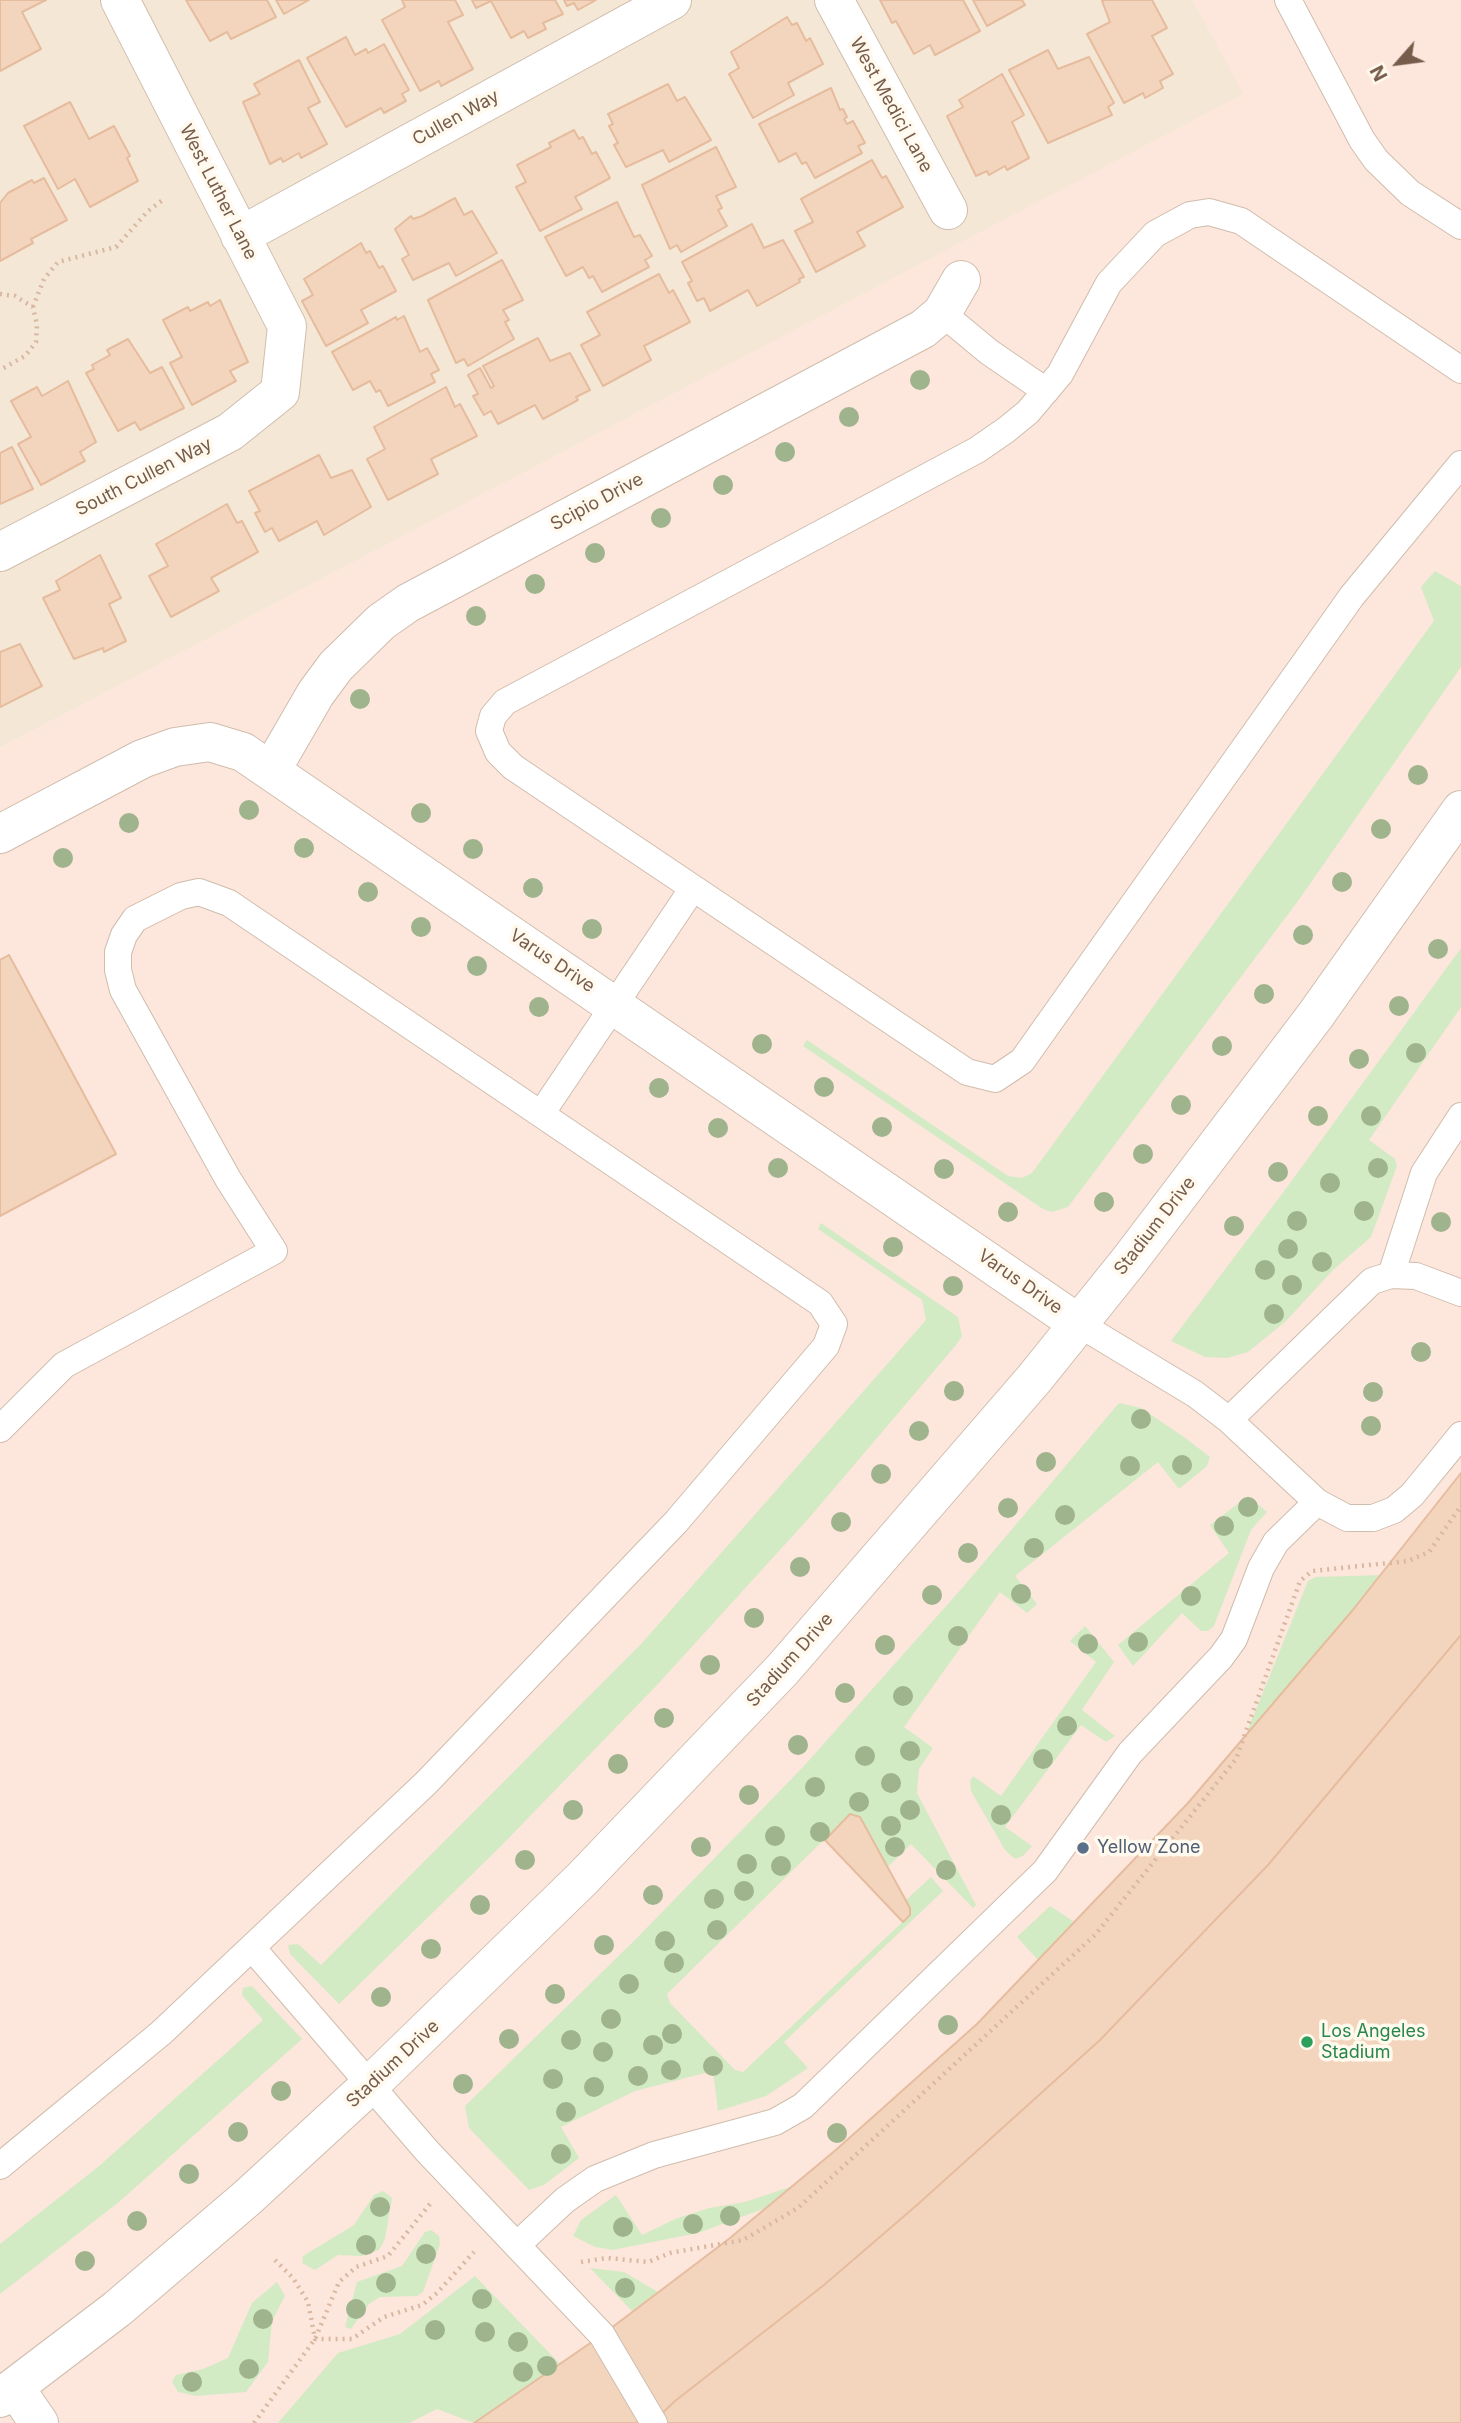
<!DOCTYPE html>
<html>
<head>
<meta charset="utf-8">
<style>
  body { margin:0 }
  #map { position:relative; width:1461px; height:2423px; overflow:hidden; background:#fdf5e7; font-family:Inter,sans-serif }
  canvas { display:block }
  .north { position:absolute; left:1363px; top:28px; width:70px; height:70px; -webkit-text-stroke:5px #fff9ee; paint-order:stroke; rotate:242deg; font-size:19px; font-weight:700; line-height:28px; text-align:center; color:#775c4b }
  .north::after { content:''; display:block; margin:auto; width:24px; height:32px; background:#775c4b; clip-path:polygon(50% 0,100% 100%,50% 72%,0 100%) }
</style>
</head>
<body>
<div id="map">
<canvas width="1461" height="2423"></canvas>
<div class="north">N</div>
</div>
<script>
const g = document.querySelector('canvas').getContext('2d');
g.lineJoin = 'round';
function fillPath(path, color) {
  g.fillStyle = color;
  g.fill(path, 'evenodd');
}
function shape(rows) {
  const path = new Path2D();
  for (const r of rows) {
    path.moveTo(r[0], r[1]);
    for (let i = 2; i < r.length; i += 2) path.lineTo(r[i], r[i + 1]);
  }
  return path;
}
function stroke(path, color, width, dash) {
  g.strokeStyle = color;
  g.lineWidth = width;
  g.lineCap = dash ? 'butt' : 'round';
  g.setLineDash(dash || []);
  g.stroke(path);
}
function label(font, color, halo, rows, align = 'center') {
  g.font = font + ' Inter,sans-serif';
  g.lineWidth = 7;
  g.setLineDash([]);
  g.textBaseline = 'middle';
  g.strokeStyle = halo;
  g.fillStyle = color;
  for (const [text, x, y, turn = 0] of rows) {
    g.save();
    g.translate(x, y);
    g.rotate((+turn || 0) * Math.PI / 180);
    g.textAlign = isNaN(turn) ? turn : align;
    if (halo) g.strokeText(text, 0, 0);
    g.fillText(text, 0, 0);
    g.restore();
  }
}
const residential = shape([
  [0,0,1193,0,1244,94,0,748]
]);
const commercial = shape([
  [1193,0,1461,0,1461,2423,0,2423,0,748,1243,94]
]);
const green = shape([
  [1435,571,1461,586,1461,667,1298,901,1068,1207,1052,1212,1043,1209,803,1046,807,1040,1008,1176,1022,1178,1032,1173,1434,621,1421,587],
  [1461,948,1461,1007,1369,1140,1395,1159,1397,1166,1371,1237,1334,1269,1285,1322,1248,1352,1227,1358,1205,1357,1171,1341,1285,1190],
  [821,1223,958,1317,962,1336,956,1345,809,1518,657,1685,500,1847,339,2004,290,1954,288,1945,298,1944,321,1965,642,1643,926,1320,922,1300,818,1229],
  [1119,1403,1141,1408,1184,1437,1210,1457,1207,1466,1179,1489,1158,1462,1015,1576,1037,1604,1027,1613,1000,1592,904,1727,933,1748,919,1769,917,1793,976,1905,973,1908,911,1844,887,1868,860,1817,850,1814,667,1994,670,2003,735,2070,743,2072,910,1915,906,1900,931,1877,943,1891,784,2042,808,2068,766,2096,718,2111,713,2071,635,2091,561,2127,579,2158,544,2185,529,2190,469,2128,465,2106,636,1939,804,1766,963,1587],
  [1248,1496,1267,1512,1251,1530,1214,1626,1208,1631,1201,1631,1182,1613,1133,1666,1118,1645,1229,1553,1210,1525],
  [1382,1575,1352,1611,1245,1737,1308,1581,1316,1577],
  [1085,1626,1114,1662,1082,1710,1115,1736,1106,1742,1081,1725,1005,1827,1032,1846,1023,1856,1015,1859,1005,1850,971,1791,970,1781,973,1776,1001,1796,1096,1662,1070,1641],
  [1050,1906,1076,1923,1039,1961,1017,1937],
  [252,1986,302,2039,119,2202,0,2294,0,2244,98,2167,263,2020,242,1995,243,1988],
  [793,2186,766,2208,698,2233,613,2250,595,2247,573,2236,581,2220,616,2195,642,2235,675,2219,709,2208,745,2202],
  [383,2191,392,2198,385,2239,379,2250,362,2256,338,2255,315,2270,302,2263,303,2256,354,2225,374,2195],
  [431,2230,439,2236,440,2244,423,2292,417,2296,380,2297,369,2304,351,2329,345,2327,357,2282,402,2266,425,2232],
  [590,2268,624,2272,658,2292,632,2311],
  [475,2276,560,2364,474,2423,437,2409,409,2423,278,2423,338,2353,400,2334],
  [277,2282,285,2296,272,2321,268,2362,246,2392,196,2396,178,2392,172,2382,176,2375,203,2369,228,2358,252,2303]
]);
const building = shape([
  [0,0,46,0,22,12,41,49,0,71,0,0],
  [186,0,267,0,276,17,231,39,227,32,210,41,186,0],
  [276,0,309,0,284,14,276,0],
  [402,0,455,0,463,15,448,22,473,69,441,86,439,81,420,91,382,20,405,7,402,0],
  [472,0,555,0,563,14,543,23,546,29,528,38,524,31,511,38,491,1,476,8,472,0],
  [564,0,596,0,578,10,574,3,567,6,564,0],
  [880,0,963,0,980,31,935,55,930,45,914,54,896,21,892,23,880,0],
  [973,0,1022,0,1025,5,987,26,973,0],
  [1105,0,1152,0,1167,28,1152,36,1173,74,1160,81,1163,88,1145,98,1143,93,1124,103,1087,34,1110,22,1102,1,1105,0],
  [787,17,792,25,797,23,806,41,810,38,823,64,788,83,794,95,753,118,729,74,739,68,731,52,787,17],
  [346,37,355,55,366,49,368,53,384,44,409,90,402,94,406,101,384,113,381,108,346,127,307,58,346,37],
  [1048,50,1058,69,1089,57,1114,103,1108,107,1112,115,1048,143,1009,70,1048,50],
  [299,60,320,102,308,108,327,144,301,158,299,153,283,162,281,158,270,164,243,102,260,94,254,84,299,60],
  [1002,74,1024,115,1012,122,1029,158,1007,170,1005,166,989,175,987,171,976,176,947,116,963,107,959,100,1002,74],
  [668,84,677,101,685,97,711,140,669,162,663,150,626,167,614,145,618,143,609,126,613,124,608,114,668,84],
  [831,88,840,110,843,109,847,117,844,119,847,124,853,121,865,143,858,146,862,153,815,178,806,162,802,164,796,153,779,162,759,124,831,88],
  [70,102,89,139,114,126,130,156,127,158,138,181,90,207,75,179,58,189,24,126,70,102],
  [574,130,579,139,583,137,592,154,596,152,610,178,575,197,582,209,540,231,516,187,526,182,517,165,551,147,549,143,574,130],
  [716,147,736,187,716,196,722,208,718,210,727,226,681,252,677,245,670,249,642,185,716,147],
  [872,160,882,178,886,176,903,207,857,232,865,246,816,272,795,231,813,222,801,199,872,160],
  [44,178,67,220,31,239,33,243,0,261,0,203,8,193,32,180,34,183,44,178],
  [455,198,464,215,472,211,497,253,456,276,449,263,413,280,402,259,409,255,395,229,411,216,413,219,422,216,455,198],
  [617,202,634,237,640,235,652,256,645,260,649,267,602,292,593,276,589,278,583,267,566,276,545,237,617,202],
  [752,224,764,248,783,240,804,277,799,279,800,282,757,306,748,290,710,311,704,298,697,301,688,283,692,281,682,262,752,224],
  [361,243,366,253,370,251,379,268,383,266,396,291,361,310,368,323,326,346,302,301,313,295,304,279,361,243],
  [502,260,523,300,503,310,509,320,505,322,514,339,468,366,464,359,456,363,428,300,502,260],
  [659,274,669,293,673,290,690,322,644,346,651,360,603,386,581,345,600,335,587,312,659,274],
  [220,300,248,362,230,371,236,381,192,405,170,363,182,357,163,320,188,307,190,311,208,302,210,306,220,300],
  [404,316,420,352,427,348,439,370,431,374,435,382,388,406,380,390,376,392,370,381,353,390,332,352,396,317,397,320,404,316],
  [538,338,550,361,570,353,590,390,576,397,578,400,543,419,535,405,498,424,491,411,484,415,473,396,478,394,468,375,480,368,491,388,494,386,483,366,538,338],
  [128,339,150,373,162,367,184,408,140,430,135,422,118,431,86,373,94,369,92,365,110,355,107,350,128,339],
  [68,381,96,442,80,452,85,461,41,485,18,444,31,437,11,401,37,387,42,396,68,381],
  [446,387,455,407,460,404,477,436,431,459,438,474,388,500,367,459,385,449,374,427,446,387],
  [12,447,33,489,0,504,0,453,12,447],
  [319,455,331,478,352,470,371,507,324,535,317,521,279,541,272,528,265,532,255,513,260,511,249,491,319,455],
  [227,504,237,523,242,521,258,552,211,578,219,591,171,617,149,576,168,566,156,544,227,504],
  [100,555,121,598,109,604,126,641,104,652,103,648,74,659,43,598,60,590,56,581,100,555],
  [20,644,42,686,0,707,0,652,20,644],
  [9,955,116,1154,0,1216,0,960,9,955],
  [1461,1473,1461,1635,1268,1865,1100,2040,917,2205,824,2285,675,2401,652,2423,474,2423,602,2335,730,2238,837,2149,977,2024,1188,1803,1352,1611,1461,1473],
  [1461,1635,1461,2423,652,2423,675,2401,824,2285,917,2205,1100,2040,1268,1865,1461,1635],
  [850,1814,860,1817,910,1908,910,1915,903,1922,825,1840,850,1814]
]);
const path = shape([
  [0,294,15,296,33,307,37,325,36,342,25,356,0,370],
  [33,307,44,279,58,262,116,247,148,211,164,199],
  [275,2260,293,2278,308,2302,315,2339,352,2339,384,2317,422,2305,437,2293,474,2252],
  [581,2262,607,2258,648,2262,670,2253,743,2240,798,2208,1095,1935,1236,1759,1300,1581,1312,1571,1408,1561,1429,1552,1461,1506],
  [254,2423,315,2339,339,2282,356,2267,388,2256,430,2204]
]);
const service = shape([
  [1288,0,1362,140,1376,160,1410,193,1461,226],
  [942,313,989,352,1046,391],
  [1461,370,1241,221,1209,212,1190,215,1155,234,1109,283,1060,374,1028,412,1006,430,977,450,505,702,493,716,489,731,498,752,513,767,967,1072,995,1079,1022,1061,1352,596,1461,464],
  [541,1114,693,888],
  [1391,1275,1424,1173,1461,1116],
  [1079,1324,1195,1394,1229,1420,1317,1502,1347,1518,1373,1518,1394,1510,1412,1495,1461,1435],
  [1229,1420,1372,1281,1391,1275,1416,1276,1461,1293],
  [0,1429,64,1365,274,1251,228,1179,123,990,118,970,118,952,124,935,135,919,181,896,199,892,229,903,820,1303,834,1324,826,1346,676,1522,426,1783,161,2033,0,2166],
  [253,1949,427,2151,602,2335,654,2423],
  [517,2245,565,2200,595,2179,654,2155,775,2122,803,2106,1045,1871,1130,1753,1221,1657,1234,1639,1261,1568,1276,1542,1317,1502]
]);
const minor = shape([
  [834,0,948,210],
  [240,236,672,0],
  [0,552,230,432,280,392,287,326,120,0],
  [272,769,316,693,336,666,381,622,408,603,923,329,942,313,961,280],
  [0,834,142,759,175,747,210,742,243,752,1079,1324],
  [15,2388,39,2423],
  [0,2398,117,2309,247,2198,371,2084,582,1879,783,1669,1034,1379,1129,1261,1315,1016,1461,810]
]);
const trees = [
  [920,380],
  [849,417],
  [785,452],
  [723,485],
  [661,518],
  [595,553],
  [535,584],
  [476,616],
  [360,699],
  [1418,775],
  [249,810],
  [421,813],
  [129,823],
  [1381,829],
  [304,848],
  [473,849],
  [63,858],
  [1342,882],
  [533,888],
  [368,892],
  [421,927],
  [592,929],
  [1303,935],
  [1438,949],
  [477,966],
  [1264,994],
  [1399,1006],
  [539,1007],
  [762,1044],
  [1222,1046],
  [1416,1053],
  [1359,1059],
  [824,1087],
  [659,1088],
  [1181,1105],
  [1318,1116],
  [1371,1116],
  [882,1127],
  [718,1128],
  [1143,1154],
  [778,1168],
  [1378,1168],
  [944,1169],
  [1278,1172],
  [1330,1183],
  [1104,1202],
  [1364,1211],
  [1008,1212],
  [1297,1221],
  [1441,1222],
  [1234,1226],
  [893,1247],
  [1288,1249],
  [1322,1262],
  [1265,1270],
  [1292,1285],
  [953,1286],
  [1274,1314],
  [1421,1352],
  [954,1391],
  [1373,1392],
  [1141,1419],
  [1371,1426],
  [919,1431],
  [1046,1462],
  [1182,1465],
  [1130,1466],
  [881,1474],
  [1248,1507],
  [1008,1508],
  [1065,1515],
  [841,1522],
  [1224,1526],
  [1034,1548],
  [968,1553],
  [800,1567],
  [1021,1594],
  [932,1595],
  [1191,1596],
  [754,1618],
  [958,1636],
  [1138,1642],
  [1088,1644],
  [885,1645],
  [710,1665],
  [845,1693],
  [903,1696],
  [664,1718],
  [1067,1726],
  [798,1745],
  [910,1751],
  [865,1756],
  [1043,1759],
  [618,1764],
  [891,1783],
  [815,1787],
  [749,1795],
  [859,1802],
  [573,1810],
  [910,1810],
  [1001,1815],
  [891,1826],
  [820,1832],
  [775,1836],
  [701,1847],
  [895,1847],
  [525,1860],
  [747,1864],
  [781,1866],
  [946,1870],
  [744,1891],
  [653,1895],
  [714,1899],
  [480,1905],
  [717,1930],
  [665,1941],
  [604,1945],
  [431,1949],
  [674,1963],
  [629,1984],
  [555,1994],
  [381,1997],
  [611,2019],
  [948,2025],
  [672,2034],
  [509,2039],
  [571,2040],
  [653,2045],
  [603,2052],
  [713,2066],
  [671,2070],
  [638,2076],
  [553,2079],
  [463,2084],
  [594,2087],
  [281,2091],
  [566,2112],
  [238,2132],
  [837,2133],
  [561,2154],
  [189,2174],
  [380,2207],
  [730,2216],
  [137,2221],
  [693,2224],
  [623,2227],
  [366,2245],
  [426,2254],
  [85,2261],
  [386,2283],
  [625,2288],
  [482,2299],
  [356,2309],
  [263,2319],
  [435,2330],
  [485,2332],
  [518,2342],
  [547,2366],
  [249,2369],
  [523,2372],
  [192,2382]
];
const markers = [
  [1083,1848,7,"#5c6f8a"],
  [1307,2042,7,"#2e9e5b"]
];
const streetNames = [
  ["West Medici Lane",891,105,61],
  ["Cullen Way",456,118,-29],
  ["West Luther Lane",218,192,63],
  ["South Cullen Way",144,477,-27],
  ["Scipio Drive",597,502,-28],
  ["Varus Drive",552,961,34],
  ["Stadium Drive",1155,1226,-52],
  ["Varus Drive",1020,1282,35],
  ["Stadium Drive",790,1660,-48],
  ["Stadium Drive",393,2064,-43]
];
const serviceNames = [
  ["Yellow Zone",1097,1848]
];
const leisureNames = [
  ["Los Angeles",1321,2032],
  ["Stadium",1321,2053]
];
fillPath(residential, '#f5e7d5');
fillPath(commercial, '#fde6db');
fillPath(green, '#d3ebc5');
fillPath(building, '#f3d5be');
stroke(building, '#e6bc9e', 2);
stroke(service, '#cfbdad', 28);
stroke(minor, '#cfbdad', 40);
stroke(path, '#d8b8a1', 4.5, [2, 5]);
stroke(service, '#fff', 26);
stroke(minor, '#fff', 38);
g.fillStyle = '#9fb38c';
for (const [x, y] of trees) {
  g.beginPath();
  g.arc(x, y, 10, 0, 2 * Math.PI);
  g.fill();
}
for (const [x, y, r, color] of markers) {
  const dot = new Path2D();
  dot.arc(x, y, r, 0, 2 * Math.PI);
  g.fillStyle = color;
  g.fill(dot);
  stroke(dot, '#fff9ee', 2.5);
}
label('18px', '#775c4b', '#fff9ee', streetNames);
label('18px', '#4e5e75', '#fff9ee', serviceNames, 'left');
label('18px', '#27864d', '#fff9ee', leisureNames, 'left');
</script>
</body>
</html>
